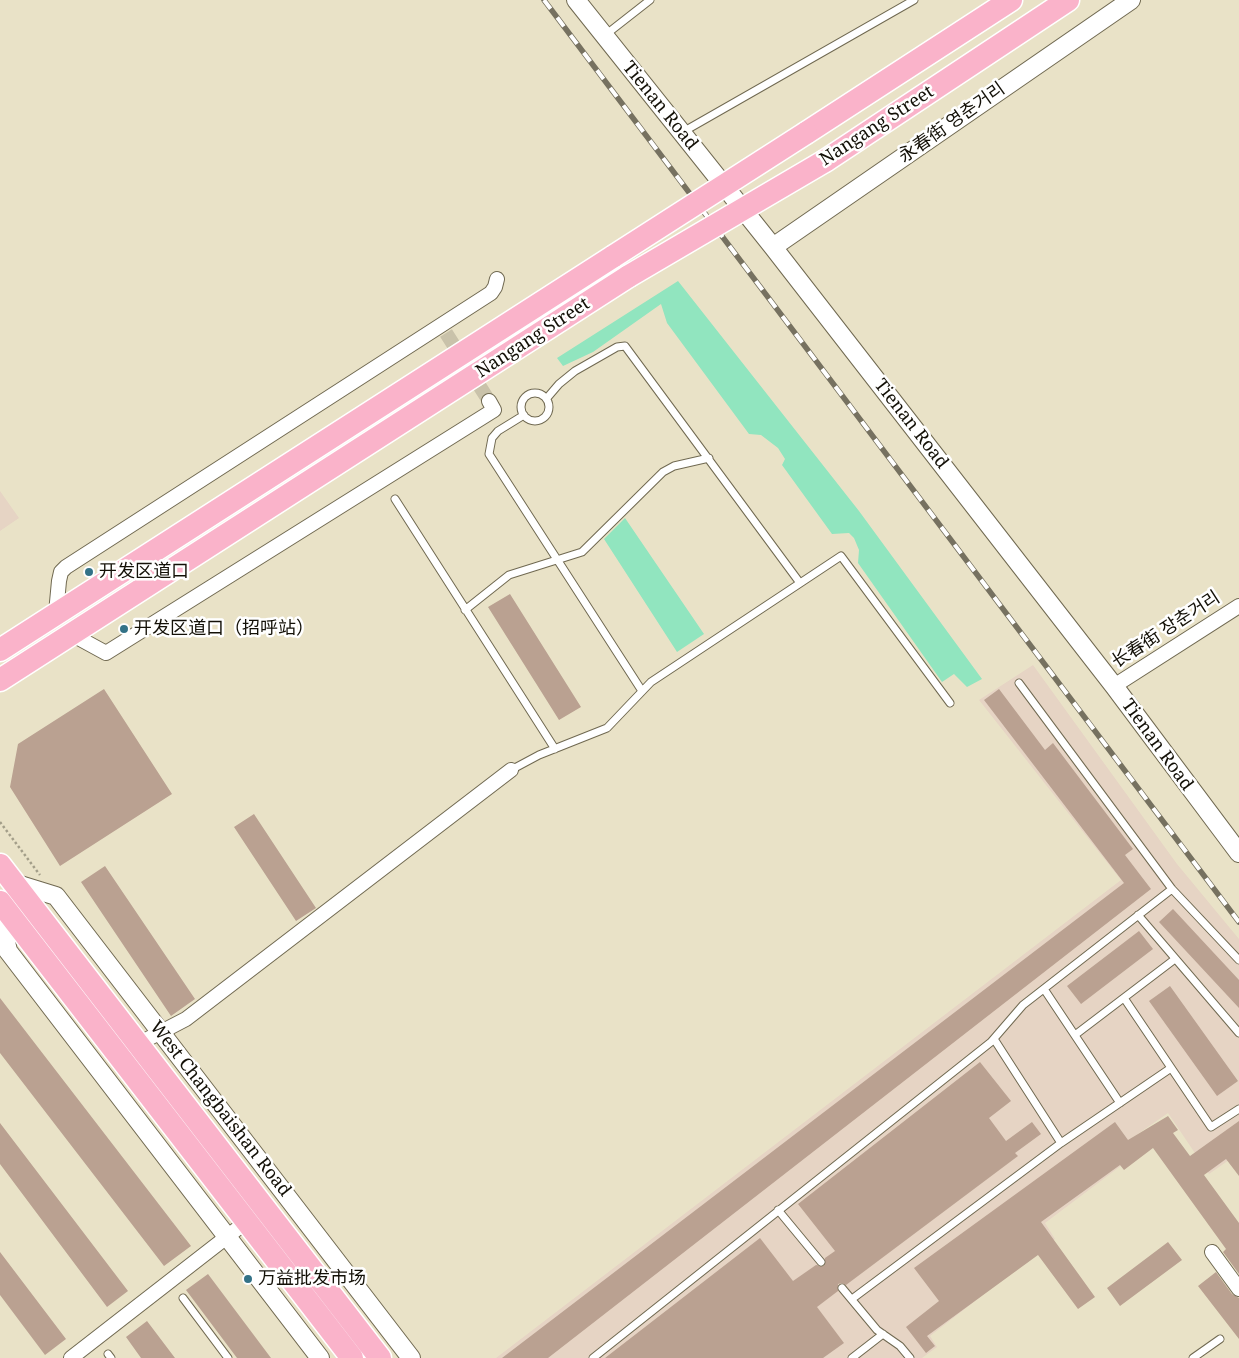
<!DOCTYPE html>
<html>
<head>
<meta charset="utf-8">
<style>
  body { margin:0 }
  canvas { display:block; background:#e9e2c7 }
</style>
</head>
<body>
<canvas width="1239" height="1358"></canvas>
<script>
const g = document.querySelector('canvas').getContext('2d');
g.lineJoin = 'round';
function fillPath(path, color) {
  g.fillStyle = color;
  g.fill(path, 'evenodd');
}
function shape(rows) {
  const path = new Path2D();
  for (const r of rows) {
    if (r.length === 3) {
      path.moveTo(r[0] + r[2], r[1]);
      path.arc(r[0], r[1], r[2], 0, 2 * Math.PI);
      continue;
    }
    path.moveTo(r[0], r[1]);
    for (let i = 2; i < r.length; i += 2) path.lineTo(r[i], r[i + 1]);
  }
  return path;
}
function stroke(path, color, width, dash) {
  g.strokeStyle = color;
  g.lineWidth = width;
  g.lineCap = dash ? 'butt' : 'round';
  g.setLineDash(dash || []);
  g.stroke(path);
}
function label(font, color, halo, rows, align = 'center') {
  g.font = font + ' "Noto Serif","Noto Sans SC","Noto Sans KR",serif';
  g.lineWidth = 5;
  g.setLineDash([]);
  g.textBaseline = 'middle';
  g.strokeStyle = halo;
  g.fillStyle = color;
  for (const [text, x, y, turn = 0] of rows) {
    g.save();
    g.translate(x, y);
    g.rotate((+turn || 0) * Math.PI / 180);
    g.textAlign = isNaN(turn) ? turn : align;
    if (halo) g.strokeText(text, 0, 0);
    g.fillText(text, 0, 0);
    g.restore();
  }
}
const commercial = shape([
  [0,491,19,518,0,531],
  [1033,665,1177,864,1239,939,1239,1153,1209,1174,1168,1113,1132,1138,1142,1150,1045,1223,1055,1239,930,1336,937,1347,922,1358,496,1358,1121,880,979,700]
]);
const green = shape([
  [678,281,859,511,982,679,967,687,954,674,942,682,858,563,859,550,854,538,849,533,832,534,782,465,785,459,778,448,761,435,749,434,667,323,661,304,593,352,563,366,557,358],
  [625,518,704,634,677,652,604,539]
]);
const building = shape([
  [510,594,581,707,559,720,488,607],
  [104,689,172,794,60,866,10,787,18,744],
  [999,689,1045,750,1053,743,1133,849,1125,855,1151,889,548,1358,502,1358,1124,883,984,700],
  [254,814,316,908,296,921,234,827],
  [105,866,195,999,171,1016,81,882],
  [1173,909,1239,980,1239,1008,1159,922],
  [1139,931,1153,949,1081,1004,1067,986],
  [1170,986,1238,1081,1217,1096,1149,1001],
  [0,998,191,1246,164,1266,0,1053],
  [980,1062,1011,1101,989,1118,1006,1141,1032,1122,1041,1134,1015,1153,1018,1156,846,1285,842,1283,838,1284,838,1291,817,1307,844,1343,823,1358,605,1358,760,1238,793,1281,816,1265,824,1266,825,1258,835,1251,798,1204],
  [1168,1116,1178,1130,1173,1133,1190,1156,1239,1121,1239,1176,1226,1159,1204,1175,1239,1223,1239,1274,1223,1252,1226,1249,1153,1148,1124,1170,1120,1165,1041,1222,1095,1297,1078,1309,1038,1255,927,1336,935,1346,926,1353,906,1327,939,1301,914,1268,1115,1122,1128,1140],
  [0,1123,128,1291,107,1307,0,1164],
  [1168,1242,1182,1260,1120,1306,1107,1288],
  [0,1252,66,1339,45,1355,0,1295],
  [1216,1272,1232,1294,1239,1298,1239,1339,1198,1286],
  [208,1274,271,1358,237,1358,186,1290],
  [147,1321,175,1358,141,1358,126,1337]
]);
const minorTunnel = shape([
  [446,333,489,401]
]);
const path = shape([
  [0,822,40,875]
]);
const service = shape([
  [604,36,650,0],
  [681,133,914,0],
  [535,407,14],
  [547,398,559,384,575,371,617,347,625,346,800,583],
  [524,415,498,431,492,438,489,454,642,691],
  [395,499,555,749],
  [465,610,509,575,582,552,663,472,674,466,709,458],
  [1019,683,1172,889,1239,960],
  [511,770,539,755,607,728,651,682,841,556,950,703],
  [1138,915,1239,1033],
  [1044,989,1120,1103],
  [1124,998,1211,1127,1239,1109],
  [1075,1035,1175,959],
  [994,1039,1061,1143],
  [778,1210,821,1262],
  [842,1288,877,1330,900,1346,910,1358],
  [183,1298,228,1358],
  [852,1299,1061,1143,1171,1068],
  [108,1354,111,1358],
  [593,1358,991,1042,1023,1005,1172,889],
  [852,1358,883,1334],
  [1193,1358,1220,1339]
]);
const minor = shape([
  [56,613,59,581,61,572,66,567,491,293,495,287,497,279],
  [73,635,106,653,494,410,489,401],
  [1114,686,1239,606],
  [138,1044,186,1019,511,770],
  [1212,1252,1239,1289],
  [71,1358,246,1222]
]);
const tertiary = shape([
  [576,0,773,247,1114,686,1239,853],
  [773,247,1131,0],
  [14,883,56,896,411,1358],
  [0,915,8,951,320,1358]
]);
const primary = shape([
  [806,133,1011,0],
  [825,161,1068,0],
  [0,650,614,256],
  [0,680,629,276],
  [0,865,380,1358],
  [0,902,352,1358]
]);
const rail = shape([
  [544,0,1239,922]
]);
const primaryBridge = shape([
  [614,256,806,133],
  [629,276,825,161]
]);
const markers = [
  [89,572,5,"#337287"],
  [124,629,5,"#337287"],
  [248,1279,5,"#337287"]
];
const streetNames = [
  ["Tienan Road",660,106,51],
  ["永春街 영춘거리",952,123,-35],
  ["Nangang Street",877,126,-33],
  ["Nangang Street",533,338,-33],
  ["Tienan Road",911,424,52],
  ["长春街 장춘거리",1166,630,-33],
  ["Tienan Road",1157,745,54],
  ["West Changbaishan Road",220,1109,52]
];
const poiNames = [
  ["开发区道口",99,572],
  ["开发区道口（招呼站）",134,629],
  ["万益批发市场",258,1279]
];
fillPath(commercial, '#e6d4c4');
fillPath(green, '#91e5bf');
fillPath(building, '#baa191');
stroke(minorTunnel, '#c9c2aa', 14, [14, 7]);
stroke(service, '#706951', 9);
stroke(minor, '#706951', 16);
stroke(tertiary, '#706951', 20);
stroke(primary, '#fff', 25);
stroke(path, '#a39e89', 2.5, [2.5, 2.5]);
stroke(service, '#fff', 7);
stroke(minor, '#fff', 14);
stroke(tertiary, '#fff', 18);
stroke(primary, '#fab3ca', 22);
stroke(rail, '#767160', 5.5);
stroke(rail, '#fff', 4, [11]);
stroke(primaryBridge, '#fff', 25, []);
stroke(primaryBridge, '#fab3ca', 22);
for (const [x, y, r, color] of markers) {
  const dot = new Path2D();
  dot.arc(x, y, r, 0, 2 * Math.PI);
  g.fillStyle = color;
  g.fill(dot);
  stroke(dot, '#fff', 2);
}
label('18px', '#131007', '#fff', streetNames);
label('18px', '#131007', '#fff', poiNames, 'left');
</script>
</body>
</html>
